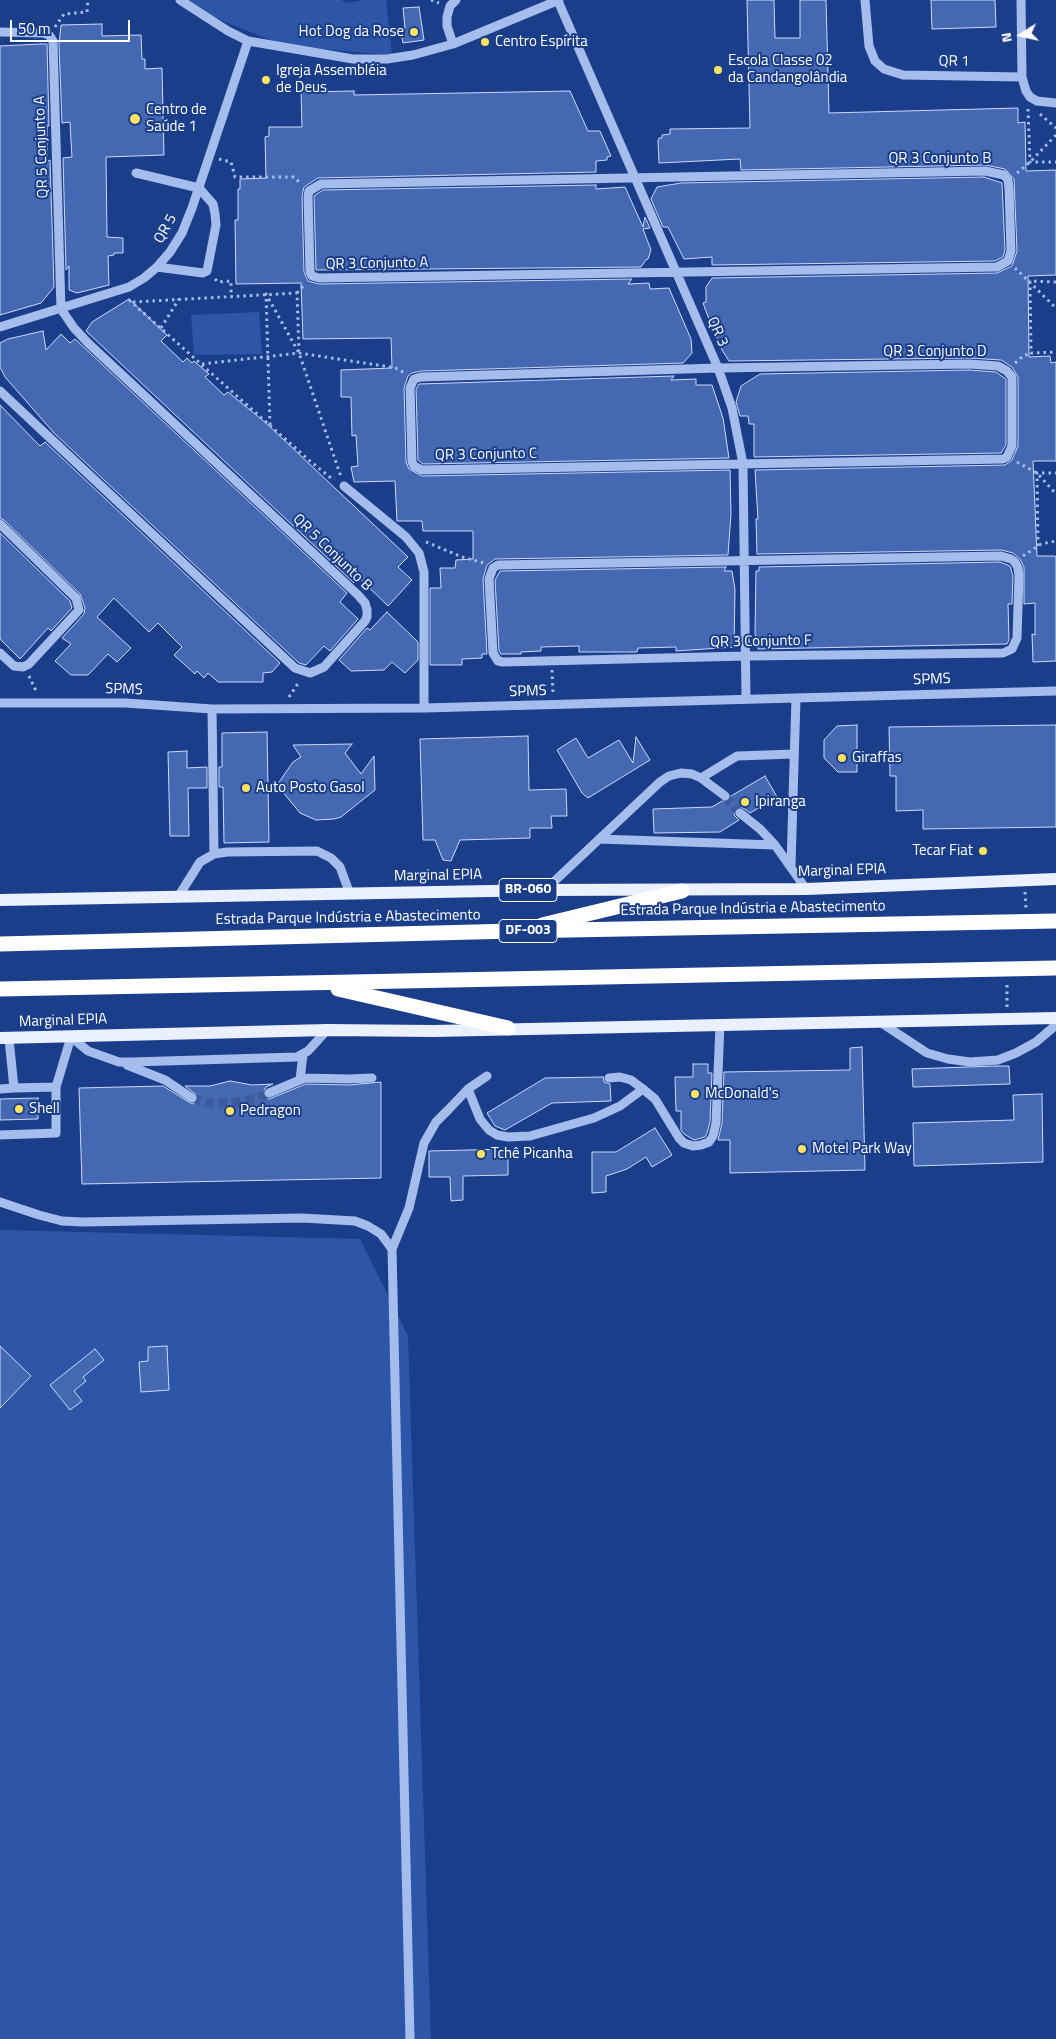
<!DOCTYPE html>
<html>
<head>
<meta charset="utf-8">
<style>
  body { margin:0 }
  #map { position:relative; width:1056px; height:2039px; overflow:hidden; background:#1b3e8a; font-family:"Titillium Web",sans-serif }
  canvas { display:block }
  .north { position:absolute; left:996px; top:10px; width:50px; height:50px; -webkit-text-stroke:4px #1b3e8a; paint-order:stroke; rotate:260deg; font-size:14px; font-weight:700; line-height:20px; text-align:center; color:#fff }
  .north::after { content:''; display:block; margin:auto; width:18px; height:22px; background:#fff; clip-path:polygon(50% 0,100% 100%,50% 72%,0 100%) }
  .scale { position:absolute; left:10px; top:20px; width:120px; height:22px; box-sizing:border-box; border:2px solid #fff; border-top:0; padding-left:6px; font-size:15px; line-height:18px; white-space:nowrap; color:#fff; -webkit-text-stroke:4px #1b3e8a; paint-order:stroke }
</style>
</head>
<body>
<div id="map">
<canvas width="1056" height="2039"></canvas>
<div class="north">N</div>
<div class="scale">50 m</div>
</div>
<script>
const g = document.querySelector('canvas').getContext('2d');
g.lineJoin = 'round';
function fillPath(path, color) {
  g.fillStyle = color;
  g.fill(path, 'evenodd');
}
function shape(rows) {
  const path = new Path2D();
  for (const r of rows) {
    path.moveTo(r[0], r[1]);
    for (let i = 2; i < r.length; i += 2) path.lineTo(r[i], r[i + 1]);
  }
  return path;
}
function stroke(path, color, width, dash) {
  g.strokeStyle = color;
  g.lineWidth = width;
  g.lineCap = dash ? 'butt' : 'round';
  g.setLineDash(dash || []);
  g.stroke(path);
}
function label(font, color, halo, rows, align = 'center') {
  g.font = font + ' "Titillium Web",sans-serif';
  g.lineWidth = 4;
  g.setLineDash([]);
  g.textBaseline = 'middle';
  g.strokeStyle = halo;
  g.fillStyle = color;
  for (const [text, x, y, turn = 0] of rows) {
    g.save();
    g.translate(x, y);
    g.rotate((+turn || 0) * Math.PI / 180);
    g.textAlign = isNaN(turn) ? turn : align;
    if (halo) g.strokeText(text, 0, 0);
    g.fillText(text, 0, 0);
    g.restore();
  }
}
const green = shape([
  [188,0,342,0,345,3,364,0,386,0,392,55,285,46,206,14],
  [259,312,262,354,194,355,191,315],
  [0,1230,360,1239,408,1336,431,2039,0,2039]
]);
const building = shape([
  [747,0,774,0,775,38,800,38,800,0,826,0,829,113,1018,108,1018,123,1025,122,1026,171,1056,170,1056,275,1028,276,1029,357,1050,356,1051,363,1056,362,1056,461,1033,461,1037,556,1055,556,1056,557,1056,661,1033,662,1032,634,1035,635,1035,603,1024,604,1024,567,1020,559,1013,553,1001,550,757,554,756,519,758,519,755,470,1005,465,1012,460,1018,446,1018,377,1012,367,1001,360,969,358,729,361,722,350,715,333,715,322,710,322,703,303,706,302,706,287,712,278,997,273,1012,266,1017,251,1014,179,1005,169,985,165,741,170,740,159,659,163,658,141,659,138,662,138,662,135,670,134,670,129,750,128,747,0],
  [931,0,995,0,996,27,932,29,931,0],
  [419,7,424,40,403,43,400,28,405,28,403,8,419,7],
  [102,24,102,36,141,35,142,59,145,59,145,69,162,68,164,155,106,157,107,237,123,238,123,253,114,253,114,255,108,256,109,285,77,293,69,290,69,266,66,270,63,158,72,157,71,141,70,122,62,123,59,45,61,25,102,24],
  [41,44,47,44,49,126,47,126,47,161,50,160,54,287,41,303,0,315,0,46,41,44],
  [354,91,354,95,570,91,588,131,600,131,611,156,607,157,607,160,596,161,596,172,318,178,304,187,302,196,304,272,308,281,319,284,632,279,628,284,649,283,650,289,669,288,691,339,692,353,683,363,421,371,412,373,408,376,404,388,406,462,409,469,422,476,730,470,731,514,728,555,495,559,487,565,483,579,487,654,482,654,482,658,462,659,462,665,430,665,430,588,441,588,440,568,455,568,456,560,473,559,473,531,423,531,422,521,397,521,395,481,354,482,351,467,358,466,356,435,352,436,351,397,341,397,341,370,392,368,391,338,303,339,301,283,236,284,235,220,238,220,238,189,240,189,240,179,266,178,265,137,269,136,269,127,302,127,301,92,354,91],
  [984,177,1002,183,1005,250,1003,257,995,261,712,265,712,257,684,259,668,227,663,227,651,199,657,187,681,183,984,177],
  [596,185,596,189,625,187,643,227,645,217,650,228,643,229,651,250,648,259,646,260,641,267,316,270,314,197,315,195,323,190,596,185],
  [129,299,167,335,161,341,183,362,187,358,192,363,194,361,209,374,205,377,224,395,228,392,266,423,408,557,398,567,412,580,388,606,358,577,354,583,86,331,92,322,129,299],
  [43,331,46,350,61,334,70,343,75,339,347,593,340,602,358,619,330,651,324,646,306,665,299,663,54,433,5,377,0,367,0,343,8,339,43,331],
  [969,370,996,372,1006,379,1006,445,1001,453,754,457,754,424,749,424,748,416,740,416,736,402,741,386,760,374,969,370],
  [674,376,671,380,696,379,696,385,712,385,723,418,729,458,423,464,418,460,416,389,419,384,674,376],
  [0,405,40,446,45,442,280,663,272,672,263,673,263,682,218,682,208,673,204,678,197,671,195,674,174,655,182,647,158,623,149,632,114,598,97,617,131,648,117,662,108,654,88,675,71,675,55,661,71,644,62,638,84,614,85,608,80,594,4,520,0,518,0,405],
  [0,533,70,601,72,608,51,631,48,628,20,659,0,639,0,533],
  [1000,562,1010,566,1013,576,1012,604,1008,604,1009,640,1007,644,758,649,755,633,756,571,759,571,759,567,1000,562],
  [726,567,724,571,732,571,735,589,734,647,676,651,676,647,638,648,637,652,579,652,579,646,541,647,541,651,521,652,521,654,501,654,499,651,495,580,500,571,726,567],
  [387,612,418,642,418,660,405,673,392,662,384,670,351,671,339,660,367,628,370,630,387,612],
  [857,725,857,772,838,772,824,758,824,740,837,726,857,725],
  [1056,725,1056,827,923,829,923,810,896,811,896,776,890,776,889,727,1056,725],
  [267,732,269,842,224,843,223,787,219,787,219,767,222,767,222,733,267,732],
  [528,736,529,790,566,789,567,816,551,816,552,828,530,828,530,838,460,840,451,861,443,860,435,840,423,840,420,739,528,736],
  [636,737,650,760,588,798,582,793,557,750,576,738,588,758,619,740,633,763,636,737],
  [352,744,345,753,361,774,374,756,375,790,341,817,334,819,316,820,300,813,277,785,293,762,301,757,293,745,352,744],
  [187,751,187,768,207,767,207,788,188,788,189,836,170,836,168,752,187,751],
  [765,776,777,797,750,813,743,808,737,807,734,815,739,820,720,832,654,833,653,809,712,807,722,801,728,802,731,796,765,776],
  [862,1047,865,1170,730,1173,730,1140,718,1140,722,1123,724,1072,850,1070,850,1048,862,1047],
  [693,1064,708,1064,708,1073,712,1073,710,1122,707,1133,705,1137,694,1140,684,1134,681,1130,681,1111,676,1111,675,1077,693,1077,693,1064],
  [996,1066,1009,1066,1010,1084,913,1087,912,1069,996,1066],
  [603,1077,604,1082,610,1084,611,1101,552,1103,505,1130,495,1126,487,1113,545,1078,603,1077],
  [230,1081,252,1085,273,1084,266,1087,263,1092,265,1098,269,1099,306,1084,349,1085,381,1082,381,1178,82,1184,79,1088,163,1086,192,1104,197,1102,198,1096,185,1086,210,1086,230,1081],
  [1042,1094,1043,1162,914,1166,913,1123,1014,1120,1013,1095,1042,1094],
  [38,1098,38,1119,0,1120,0,1099,38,1098],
  [655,1128,672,1155,652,1167,646,1157,627,1169,606,1176,606,1192,592,1193,592,1152,616,1152,655,1128],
  [508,1149,508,1175,463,1176,463,1200,451,1201,450,1177,429,1177,429,1151,508,1149],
  [0,1346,31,1376,0,1408,0,1346],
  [167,1346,169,1390,141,1392,139,1362,148,1361,148,1347,167,1346],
  [95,1349,104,1360,83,1377,86,1381,74,1391,82,1401,70,1410,50,1385,95,1349]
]);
const minorTunnel = shape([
  [725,796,740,813],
  [192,1098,209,1103,232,1103,258,1098,269,1093]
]);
const path = shape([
  [431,0,439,3],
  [55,27,64,14,87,12,88,0],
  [1028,109,1030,162,1056,162],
  [1040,114,1056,128],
  [219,159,231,162,235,177,294,177,301,184],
  [1017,173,1030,162,1056,135],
  [1015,268,1056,308],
  [215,279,218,282,231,281,231,296],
  [1056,282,1030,281,1031,353,1056,352],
  [297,293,305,284],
  [129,300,310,461,331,478,335,478],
  [133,302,297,293,299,351],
  [161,328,179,299],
  [1015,363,1023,356,1031,353],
  [202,364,299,353,390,367,398,369,406,374],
  [270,425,266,294,299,353,341,477],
  [1017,462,1037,473,1056,494],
  [426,542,462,557,484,563],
  [1038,546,1037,473,1056,473],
  [1023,556,1041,544,1056,541],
  [552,670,553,694],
  [29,676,37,693],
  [289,697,299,682],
  [1025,892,1026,908],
  [1007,1007,1007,983]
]);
const minor = shape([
  [180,0,228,31,248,41,353,59,387,59,413,55,453,44,559,0],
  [865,0,869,46,875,61,884,69,903,75,1022,77],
  [1021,0,1022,77,1026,91,1030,97,1037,101,1056,103],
  [558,1,718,368,732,408,743,464,746,699],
  [0,32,43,33,49,35,53,41,61,309,74,328,89,344,358,595,365,603,367,610,367,617,365,621,324,667,310,673,295,668,0,391],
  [453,44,447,26,447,17,450,6,456,0],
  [985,171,1004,175,1008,180,1009,188,1011,251,1008,261,997,267,319,278,312,276,310,272,308,197,309,191,321,184,985,171],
  [136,173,199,188,213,204,215,214,216,225,207,271,203,273,157,267],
  [0,327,129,287,144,278,157,267,170,252,182,233,192,208,248,41],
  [969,364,998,366,1007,371,1012,377,1012,446,1007,457,1003,459,422,470,414,466,412,462,410,388,414,379,421,377,718,368,969,364],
  [344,486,406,537,419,553,424,572,424,708],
  [0,524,76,598,79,610,29,664,23,667,14,666,0,653],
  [1001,556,1011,559,1015,562,1018,568,1019,576,1017,638,1012,649,1003,653,745,656,503,662,498,661,493,653,489,579,493,568,498,565,1001,556],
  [0,703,126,703,212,709,424,708,1056,691],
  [212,709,214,854],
  [701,778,737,756,794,754],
  [740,813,760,829,775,845,806,889],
  [599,839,775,845],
  [791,865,796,698],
  [545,890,660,782,669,776,681,773,692,774,701,778,725,796],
  [178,897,200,862,214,854,227,852,317,851,331,858,340,867,350,894],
  [880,1022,927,1053,948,1059,970,1062,998,1060,1016,1053,1036,1042,1056,1025],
  [127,1065,165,1080,192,1098],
  [609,1078,620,1077,631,1080,643,1089,655,1099,679,1138,684,1143,693,1146,701,1145,709,1142,713,1136,716,1123,720,1024],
  [300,1079,303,1055],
  [56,1087,71,1037,88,1051,119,1062,132,1062,297,1057,308,1051,327,1030],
  [0,1089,14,1088,9,1039],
  [468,1089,480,1119,489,1130,497,1135,508,1137,530,1136,594,1118,620,1106,643,1089],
  [269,1093,305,1078,349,1079,372,1078],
  [0,1135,56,1133,56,1087,14,1088],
  [0,1202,39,1215,62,1221,83,1222,302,1218,355,1221,368,1226,381,1234,392,1249,410,2039],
  [392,1249,409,1208,424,1143,436,1122,449,1109,468,1089,487,1076]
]);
const major = shape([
  [0,900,545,890,806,889,1056,879],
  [0,1038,327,1030,434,1031,1056,1018]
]);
const highway = shape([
  [542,925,682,891],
  [0,944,514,931,1056,921],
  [0,989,1056,968],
  [338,989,508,1028]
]);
const markers = [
  [414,32,5,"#fee362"],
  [485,42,5,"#fee362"],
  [718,70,5,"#fee362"],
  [266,80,5,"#fee362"],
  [135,119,6,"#fee362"],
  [842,758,5,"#fee362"],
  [246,788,5,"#fee362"],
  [745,802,5,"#fee362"],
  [983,851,5,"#fee362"],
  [695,1094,5,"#fee362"],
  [19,1109,5,"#fee362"],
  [230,1111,5,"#fee362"],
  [802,1149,5,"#fee362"],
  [481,1154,5,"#fee362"]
];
const shields = [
  [528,890,58],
  [528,931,58]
];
const shieldNames = [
  ["BR-060",528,890],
  ["DF-003",528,931]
];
const poiNames = [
  ["Hot Dog da Rose",404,32,"right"],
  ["Centro Espírita",495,42],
  ["Escola Classe 02",728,61],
  ["da Candangolândia",728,78],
  ["Igreja Assembléia",276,71],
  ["de Deus",276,88],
  ["Centro de",146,110],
  ["Saúde 1",146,127],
  ["Giraffas",852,758],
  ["Auto Posto Gasol",256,788],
  ["Ipiranga",755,802],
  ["Tecar Fiat",973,851,"right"],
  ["McDonald's",705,1094],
  ["Shell",29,1109],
  ["Pedragon",240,1111],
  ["Motel Park Way",812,1149],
  ["Tchê Picanha",491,1154]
];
const streetNames = [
  ["QR 1",954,62,1],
  ["QR 5 Conjunto A",42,147,-92],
  ["QR 3 Conjunto B",940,159],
  ["QR 5",166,229,-61],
  ["QR 3 Conjunto A",377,264,-1],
  ["QR 3",717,332,66],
  ["QR 3 Conjunto D",935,352],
  ["QR 3 Conjunto C",486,455,-1],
  ["QR 5 Conjunto B",332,553,44],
  ["QR 3 Conjunto F",761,642,-1],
  ["SPMS",932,680,-2],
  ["SPMS",124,690,2],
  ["SPMS",528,692,-2],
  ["Marginal EPIA",842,871,-2],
  ["Marginal EPIA",438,876,-1],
  ["Estrada Parque Indústria e Abastecimento",753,909,-1],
  ["Estrada Parque Indústria e Abastecimento",348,918,-1],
  ["Marginal EPIA",63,1021,-2]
];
fillPath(green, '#2e56a8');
fillPath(building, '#4468b2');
stroke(building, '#cbdaf9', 1);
stroke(minorTunnel, '#3d5b9c', 9, [9, 4.5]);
stroke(path, '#a5bded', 3, [2.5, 4]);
stroke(minor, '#a5bded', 9);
stroke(major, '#ebf0ff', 12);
stroke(highway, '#fff', 15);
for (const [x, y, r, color] of markers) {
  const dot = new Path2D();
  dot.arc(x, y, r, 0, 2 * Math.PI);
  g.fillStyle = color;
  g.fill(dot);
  stroke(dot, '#1b3e8a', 2);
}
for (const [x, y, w] of shields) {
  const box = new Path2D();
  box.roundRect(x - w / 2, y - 11.5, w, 23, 4);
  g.fillStyle = '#1b3e8a';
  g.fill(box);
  stroke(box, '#fff', 1);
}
label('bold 14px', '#fff', null, shieldNames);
label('15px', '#fff', '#1b3e8a', poiNames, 'left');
label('15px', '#fff', '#1b3e8a', streetNames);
</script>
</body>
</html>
